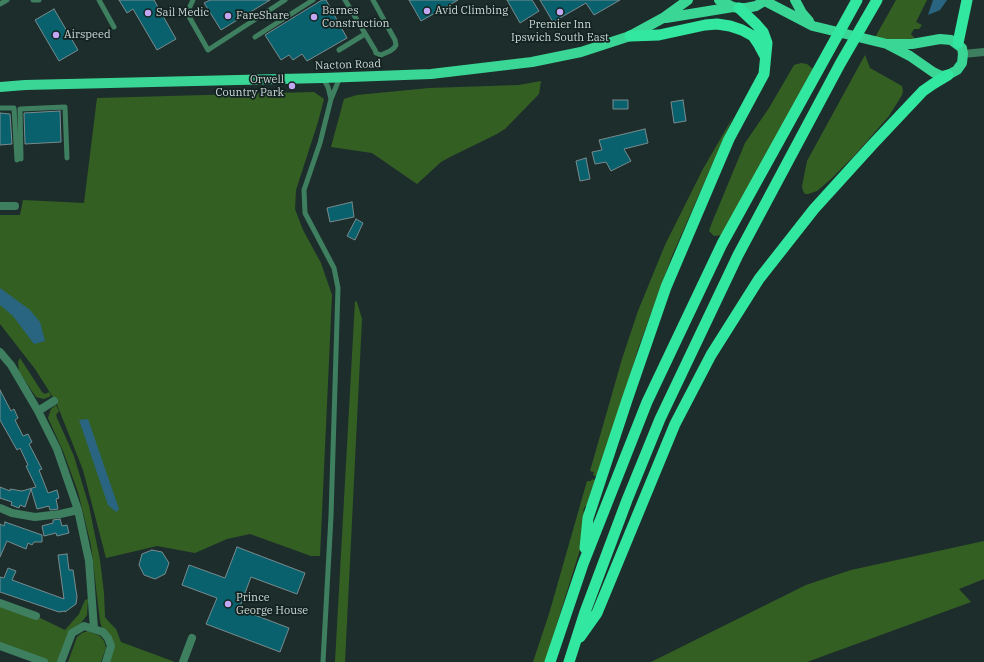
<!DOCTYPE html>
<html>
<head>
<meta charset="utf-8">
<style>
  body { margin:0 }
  canvas { display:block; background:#1d2d2b }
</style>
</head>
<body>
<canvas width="984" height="662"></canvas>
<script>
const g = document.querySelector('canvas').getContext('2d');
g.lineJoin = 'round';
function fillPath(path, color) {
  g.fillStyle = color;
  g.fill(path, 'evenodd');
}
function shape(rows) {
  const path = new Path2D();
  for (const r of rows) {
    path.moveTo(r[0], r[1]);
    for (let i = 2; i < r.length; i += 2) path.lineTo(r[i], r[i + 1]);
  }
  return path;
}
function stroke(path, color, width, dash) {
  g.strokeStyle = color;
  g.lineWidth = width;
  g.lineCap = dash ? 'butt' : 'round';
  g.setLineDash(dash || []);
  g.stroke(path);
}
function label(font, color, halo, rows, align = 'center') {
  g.font = font + ' "IBM Plex Serif",serif';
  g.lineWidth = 3.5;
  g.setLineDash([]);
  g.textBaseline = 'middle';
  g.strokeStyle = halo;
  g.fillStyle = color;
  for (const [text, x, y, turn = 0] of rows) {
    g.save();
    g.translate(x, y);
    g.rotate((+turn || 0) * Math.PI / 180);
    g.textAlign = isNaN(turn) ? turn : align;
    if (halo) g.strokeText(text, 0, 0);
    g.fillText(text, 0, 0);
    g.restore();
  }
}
const green = shape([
  [896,0,927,0,916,22,922,25,919,29,914,29,911,34,916,40,873,41],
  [865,55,870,68,902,86,903,91,902,95,889,116,854,156,831,179,817,191,808,194,805,194,803,191,802,186,807,161],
  [801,63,807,64,813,69,723,235,714,236,709,231,711,225,745,143,769,108,794,65],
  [541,81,539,94,505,129,497,134,452,156,441,162,417,184,372,153,331,147,344,99,357,95,429,88,519,85],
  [314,92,324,99,318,122,296,190,295,209,303,230,321,263,332,295,320,556,311,556,250,534,227,539,195,553,157,546,106,558,83,470,56,402,35,369,0,324,0,215,20,215,23,200,84,203,97,98],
  [733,117,672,256,638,349,593,502,593,508,545,662,533,662,549,614,587,481,591,481,592,479,595,480,588,507,585,506,583,511,588,513,599,477,593,475,594,472,590,471,622,359,638,311,665,245,703,169],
  [355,301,357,302,362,319,345,662,335,662],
  [20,358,42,392,45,394,49,392,51,396,44,399,36,397,19,372,18,362],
  [56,405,59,411,56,415,57,418,74,456,89,506,100,560,104,593,105,617,109,622,116,629,121,642,175,662,106,662,111,646,103,632,100,621,91,545,78,492,63,451,48,418,51,409],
  [984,541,984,579,959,589,971,602,807,662,651,662,806,585,851,570],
  [88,599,87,615,81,623,72,629,61,662,45,662,0,646,0,603,36,616,65,630,79,614,85,600],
  [88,631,100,636,104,641,106,648,101,662,68,662,77,637,82,633]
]);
const water = shape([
  [933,0,947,0,940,10,928,15],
  [0,288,30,310,40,322,45,341,34,344,13,316,0,305],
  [88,419,119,509,116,512,108,505,79,420]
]);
const building = shape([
  [119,0,154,0,176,39,157,50,133,9,127,13,119,0],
  [210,0,270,0,221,30,204,3,210,0],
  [322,0,326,0,347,38,307,61,302,54,293,60,289,55,281,60,265,35,322,0],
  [409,0,458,0,421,21,409,0],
  [507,0,532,0,539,11,520,23,507,0],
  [540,0,620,0,594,15,586,3,553,22,540,0],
  [54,9,78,50,59,61,35,20,54,9],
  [613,100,628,100,628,109,613,109,613,100],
  [683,100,686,121,674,123,671,102,683,100],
  [60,111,61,142,25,144,24,113,60,111],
  [0,113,10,114,12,144,0,145,0,113],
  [645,129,648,143,624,149,631,161,611,171,606,162,595,164,592,152,602,150,599,140,645,129],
  [586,158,590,179,580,181,576,161,586,158],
  [352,202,354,217,330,222,327,208,352,202],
  [356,219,363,223,355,240,347,236,356,219],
  [0,390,11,411,14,409,18,418,15,420,23,436,28,434,32,442,29,444,42,469,39,470,48,493,57,490,59,498,56,499,58,509,50,510,49,506,37,509,31,489,25,507,20,505,19,508,11,505,12,502,0,498,0,487,10,491,10,489,22,491,36,487,26,466,28,465,20,448,17,450,0,420,0,390],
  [60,519,62,526,67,525,69,533,57,536,56,533,44,536,42,526,53,523,53,520,60,519],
  [5,522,42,535,42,542,34,542,32,545,28,543,26,549,7,541,0,557,0,524,4,526,5,522],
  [237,547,305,573,297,594,251,577,239,609,289,628,280,652,206,624,217,598,182,585,189,565,225,578,237,547],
  [152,550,162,552,169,563,165,574,155,579,144,575,139,565,142,554,152,550],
  [67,554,69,570,73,570,77,597,76,604,65,612,65,611,59,612,0,592,0,577,4,578,8,568,16,571,12,580,64,599,58,555,67,554]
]);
const service = shape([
  [33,0,39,0],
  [99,0,114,27],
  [193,0,187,13,208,50,285,0],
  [345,0,375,50,376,53,381,55,390,51,394,48,396,45,395,40,373,0],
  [0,4,7,0],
  [255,37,313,0],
  [339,50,365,34],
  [323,78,328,87,331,99],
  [0,108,14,108,17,160],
  [21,159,20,109,65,107,67,158],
  [323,662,331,516,338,288,334,268,305,213,304,190,320,143,331,99,340,77]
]);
const minor = shape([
  [0,206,15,206],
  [0,352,11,365,38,411,57,449,78,510,89,561,94,629],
  [38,411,54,401],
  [0,508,12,513,35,517,60,514,78,510],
  [0,603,36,616],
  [0,646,44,662],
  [61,662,72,633,84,626,103,632,108,638,111,646,106,662],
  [183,662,192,638]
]);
const tertiary = shape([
  [963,54,984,52]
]);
const primary = shape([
  [719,0,733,7,739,8,746,8,756,6,766,0],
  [795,0,802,13,809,21],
  [765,1,813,26,887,44,910,56,933,72,941,76,948,75,957,70,962,63,963,54,962,48,951,40,940,39,912,44,887,44],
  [666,18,733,7],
  [0,87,25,85,323,78,431,74,532,62,581,52,630,36,663,18,688,0]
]);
const trunk = shape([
  [630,36,659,35,705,25,717,24,730,26,742,30,753,36,759,45,765,56],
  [958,43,967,0],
  [585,548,588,518,627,400,666,287,729,139,764,74,767,43,763,32,756,24,739,8],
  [580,637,597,613,675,424,711,355,759,279,814,209,873,144,923,91,933,84,948,75],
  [550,662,583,564,647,402,722,244,857,0],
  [569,662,585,612,627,500,660,419,738,255,840,64,877,0]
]);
const markers = [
  [427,11,4,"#c2a7f2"],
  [560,12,4,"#c2a7f2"],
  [148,13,4,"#c2a7f2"],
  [228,16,4,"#c2a7f2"],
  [314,17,4,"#c2a7f2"],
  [56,35,4,"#c2a7f2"],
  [292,86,4,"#c2a7f2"],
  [228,604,4,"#c2a7f2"]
];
const poiNames = [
  ["Barnes",322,11],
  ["Construction",322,24],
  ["Avid Climbing",435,11],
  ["Sail Medic",156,13],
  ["FareShare",236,16],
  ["Premier Inn",560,25,"center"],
  ["Ipswich South East",560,38,"center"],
  ["Airspeed",64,35],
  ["Orwell",284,80,"right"],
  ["Country Park",284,93,"right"],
  ["Prince",236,598],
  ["George House",236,611]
];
const streetNames = [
  ["Nacton Road",348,65,-2]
];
fillPath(green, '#345f23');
fillPath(water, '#296580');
fillPath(building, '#08616c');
stroke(building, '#788b8e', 1);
stroke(service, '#3e7f60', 5);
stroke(minor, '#3e7f60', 8);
stroke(tertiary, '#3e7f60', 8);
stroke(primary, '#39d696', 10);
stroke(trunk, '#32e7a0', 11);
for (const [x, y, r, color] of markers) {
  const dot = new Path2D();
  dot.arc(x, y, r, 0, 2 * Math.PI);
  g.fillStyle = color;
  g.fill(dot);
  stroke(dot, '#132321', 1.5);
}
label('11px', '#ced8d6', '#132321', poiNames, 'left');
label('11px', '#ced8d6', '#132321', streetNames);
</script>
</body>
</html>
